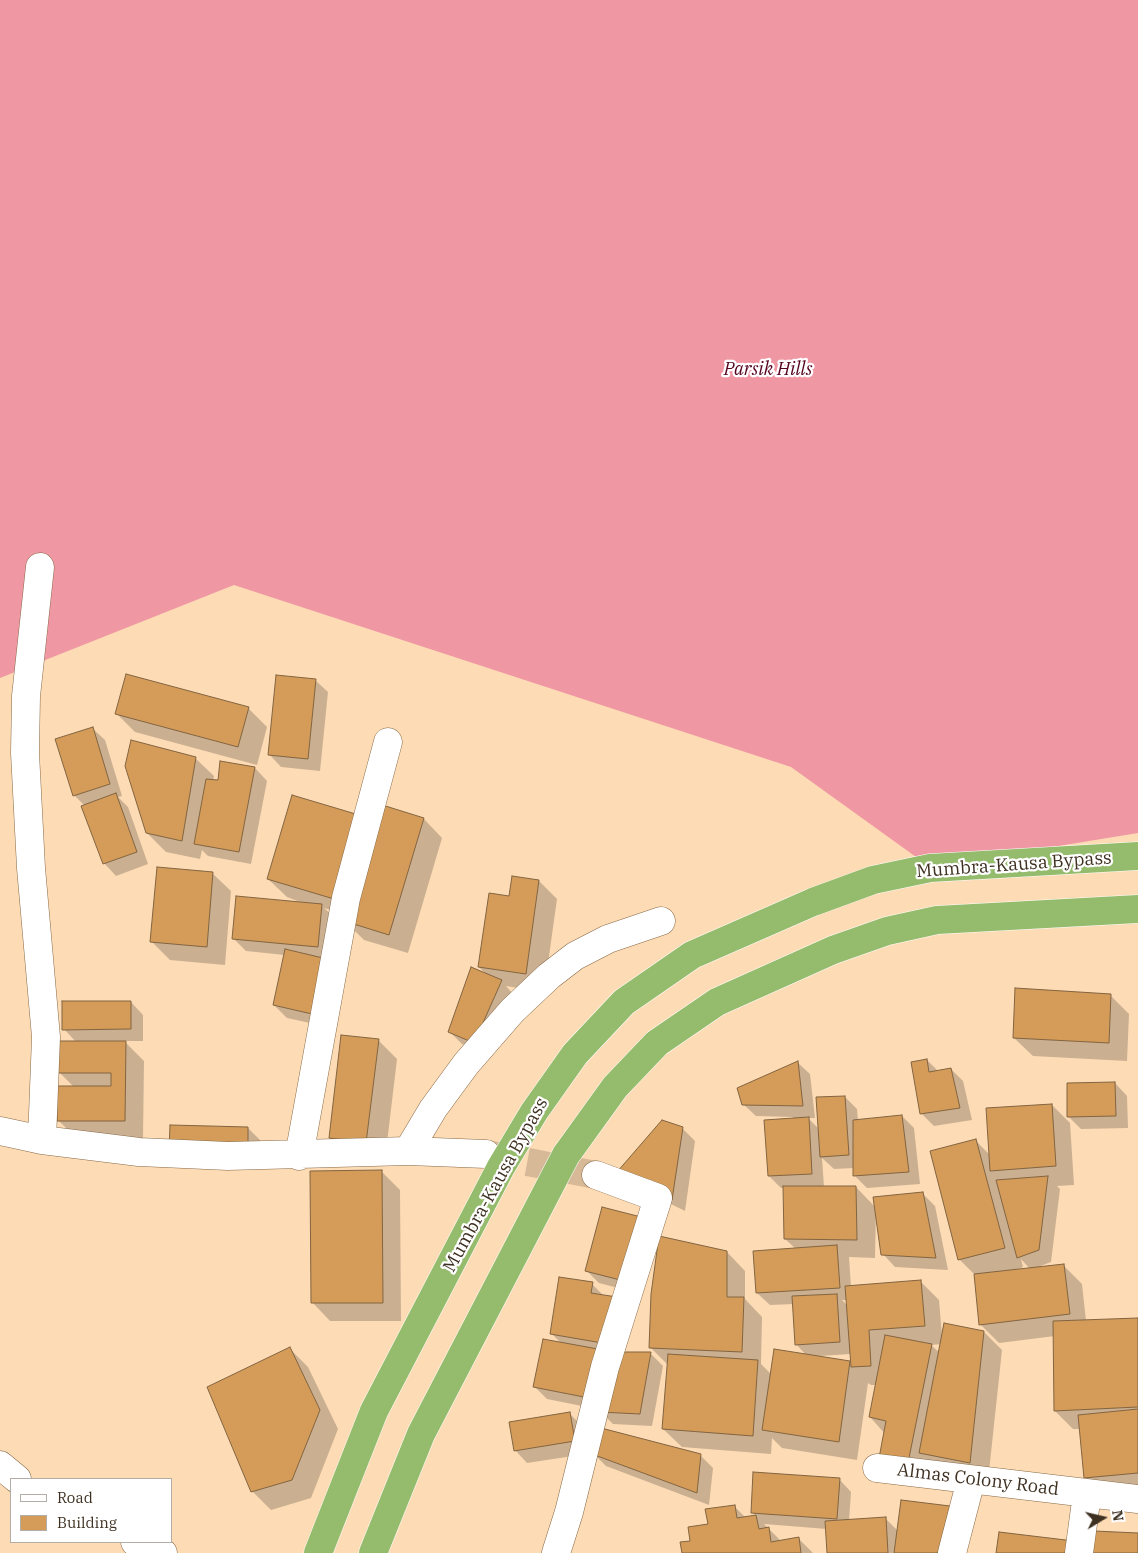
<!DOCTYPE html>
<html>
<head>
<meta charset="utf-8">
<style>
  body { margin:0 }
  #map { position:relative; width:1138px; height:1553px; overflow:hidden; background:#fddbb5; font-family:"IBM Plex Serif",serif }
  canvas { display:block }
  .legend { position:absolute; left:10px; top:1478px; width:162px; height:65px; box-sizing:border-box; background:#fff; border:1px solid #b2ada7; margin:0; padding:6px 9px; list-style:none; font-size:15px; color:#3f3122 }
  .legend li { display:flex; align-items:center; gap:10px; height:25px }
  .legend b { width:25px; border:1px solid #b2ada7 }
  .north { position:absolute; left:1078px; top:1493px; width:50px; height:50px; -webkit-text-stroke:4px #fff; paint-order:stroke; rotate:81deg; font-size:14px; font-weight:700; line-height:20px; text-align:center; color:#3f3122 }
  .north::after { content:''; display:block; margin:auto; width:18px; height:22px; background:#3f3122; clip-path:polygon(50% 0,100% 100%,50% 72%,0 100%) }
</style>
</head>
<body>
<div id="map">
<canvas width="1138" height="1553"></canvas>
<ul class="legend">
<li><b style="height:6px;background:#fff"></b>Road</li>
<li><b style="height:14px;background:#d49c58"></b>Building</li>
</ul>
<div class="north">N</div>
</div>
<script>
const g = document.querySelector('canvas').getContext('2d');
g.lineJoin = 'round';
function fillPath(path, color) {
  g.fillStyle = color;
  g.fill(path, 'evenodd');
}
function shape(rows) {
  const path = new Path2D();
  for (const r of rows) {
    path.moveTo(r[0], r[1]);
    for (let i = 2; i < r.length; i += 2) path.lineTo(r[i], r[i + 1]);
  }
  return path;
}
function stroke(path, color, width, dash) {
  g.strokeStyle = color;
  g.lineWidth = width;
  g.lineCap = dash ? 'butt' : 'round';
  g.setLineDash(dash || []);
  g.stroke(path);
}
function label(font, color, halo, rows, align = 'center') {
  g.font = font + ' "IBM Plex Serif",serif';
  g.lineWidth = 4.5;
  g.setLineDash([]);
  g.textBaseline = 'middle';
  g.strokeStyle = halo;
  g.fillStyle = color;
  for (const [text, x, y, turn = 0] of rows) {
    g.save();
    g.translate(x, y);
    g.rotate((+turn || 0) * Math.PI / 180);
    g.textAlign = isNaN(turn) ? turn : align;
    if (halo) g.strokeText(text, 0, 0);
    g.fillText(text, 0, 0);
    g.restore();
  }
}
const forest = shape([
  [0,0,1138,0,1138,833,930,867,791,767,234,585,0,678]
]);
const shadow = shape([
  [315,680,328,692,320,771,281,767,269,754],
  [248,708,267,727,257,765,135,732,117,714],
  [92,728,105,740,122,796,118,797,128,807,148,864,116,876,104,863,85,806,74,795],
  [195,758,214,776,213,781,219,781,255,768,267,781,251,864,208,856,202,850,200,859,166,852,147,833],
  [359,816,424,819,442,838,408,953,364,940,345,921,347,915,324,908,334,917,324,1026,287,1018,274,1005,285,955,246,951,234,939,303,903,287,897,268,879],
  [212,873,231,891,225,965,170,960,151,941],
  [539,881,557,899,544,992,506,986,513,994,486,1055,462,1044,449,1031,488,976,479,967],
  [1110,995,1129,1014,1127,1061,1033,1056,1014,1038],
  [131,1002,143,1015,143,1041,124,1041,144,1061,143,1139,77,1139,58,1120,74,1087,59,1072,76,1042,64,1029],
  [378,1040,397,1059,385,1160,349,1156,330,1138],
  [927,1060,938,1071,951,1069,963,1081,972,1120,934,1126,921,1113],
  [797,1062,810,1074,815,1118,808,1118,820,1130,845,1097,857,1109,858,1121,902,1116,914,1128,920,1184,867,1188,854,1175,854,1168,834,1169,822,1158,824,1187,856,1187,876,1208,875,1258,849,1257,851,1287,921,1282,939,1300,942,1336,984,1332,1002,1350,988,1481,927,1481,870,1417,876,1385,871,1385,868,1383,857,1460,782,1448,772,1438,771,1454,682,1447,663,1429,668,1365,651,1348,727,1252,745,1271,745,1299,762,1317,761,1364,772,1375,807,1356,796,1344,794,1304,770,1305,757,1293,796,1249,785,1239,785,1188,781,1188,769,1176,793,1117,756,1116,743,1104],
  [842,1300,847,1300,848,1306],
  [941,1344,940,1353,931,1345],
  [851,1354,852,1364,819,1357,819,1356],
  [1115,1083,1127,1096,1128,1128,1081,1129,1068,1116],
  [1052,1105,1070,1123,1074,1185,1057,1186,1060,1189,1051,1262,1035,1268,1064,1266,1082,1284,1086,1321,1138,1319,1138,1493,1104,1496,1085,1478,1080,1429,1073,1429,1055,1411,1055,1336,999,1343,980,1324,975,1275,959,1259,976,1141,990,1155],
  [1021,1259,1030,1269,1010,1272,1023,1267],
  [248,1128,260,1140,260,1166,183,1164],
  [682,1128,695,1141,685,1211,631,1184],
  [382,1172,400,1190,401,1321,330,1321,312,1302],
  [923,1194,935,1206,948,1270,895,1267,883,1254],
  [603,1208,641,1294,599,1283,587,1271],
  [592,1284,605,1297,600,1352,650,1353,663,1366,652,1426,613,1424,601,1412,602,1410,547,1399,534,1386,561,1343,551,1333],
  [290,1349,308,1367,338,1429,311,1498,271,1510,252,1491],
  [570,1414,582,1426,586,1454,527,1463,515,1450],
  [594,1454,700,1455,713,1468,709,1505,606,1466],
  [839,1479,851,1492,849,1521,886,1519,898,1531,950,1507,962,1520,953,1553,828,1553,827,1529,764,1524,781,1541,798,1538,813,1553,683,1553,709,1525,734,1506,746,1518,756,1516,752,1512]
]);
const building = shape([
  [126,674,249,707,238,747,115,714,126,674],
  [276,675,316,679,308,759,268,755,276,675],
  [93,727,110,784,73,796,55,739,93,727],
  [131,740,196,757,182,841,146,833,125,766,131,740],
  [220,761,255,767,239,852,194,844,206,779,218,780,220,761],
  [116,793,137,852,103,864,81,806,116,793],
  [292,795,359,815,334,899,267,879,292,795],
  [379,804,424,818,389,935,344,921,379,804],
  [157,867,213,872,207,947,150,942,157,867],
  [512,876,539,880,526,974,478,967,489,893,509,896,512,876],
  [236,896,322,904,318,947,232,939,236,896],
  [285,949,323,958,312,1014,273,1005,285,949],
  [471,967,502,980,474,1043,448,1032,471,967],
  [1015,988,1111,994,1109,1043,1013,1038,1015,988],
  [62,1001,131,1001,131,1029,62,1030,62,1001],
  [341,1035,379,1039,366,1143,329,1138,341,1035],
  [58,1041,126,1041,125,1121,57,1121,57,1086,111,1086,111,1073,57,1073,58,1041],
  [927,1059,929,1072,951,1068,960,1108,920,1114,911,1062,927,1059],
  [798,1061,803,1106,742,1105,737,1088,798,1061],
  [1115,1082,1116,1116,1067,1117,1067,1083,1115,1082],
  [845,1096,849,1155,820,1157,816,1097,845,1096],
  [1052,1104,1056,1166,990,1171,986,1108,1052,1104],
  [902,1115,909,1172,853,1176,853,1120,902,1115],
  [809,1117,812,1174,768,1176,764,1120,809,1117],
  [662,1120,683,1127,672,1200,617,1172,662,1120],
  [170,1125,248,1127,248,1154,169,1152,170,1125],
  [976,1139,1005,1248,958,1260,930,1151,976,1139],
  [382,1170,383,1303,311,1303,310,1171,382,1170],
  [1048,1176,1039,1250,1017,1258,996,1180,1048,1176],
  [783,1186,856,1186,857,1240,784,1239,783,1186],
  [923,1192,936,1258,881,1255,873,1197,923,1192],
  [602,1207,645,1218,628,1282,585,1271,602,1207],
  [659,1236,727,1251,727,1297,744,1297,742,1352,649,1348,651,1294,659,1236],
  [837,1245,840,1288,756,1293,753,1251,837,1245],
  [1064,1264,1070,1314,979,1325,974,1274,1064,1264],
  [559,1277,593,1282,591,1293,617,1297,608,1344,550,1334,559,1277],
  [921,1280,925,1326,869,1330,871,1366,851,1367,845,1286,921,1280],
  [837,1294,840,1342,795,1345,792,1296,837,1294],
  [1138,1318,1138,1407,1054,1411,1053,1321,1138,1318],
  [944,1323,984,1331,970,1463,919,1453,944,1323],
  [885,1335,932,1344,908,1463,879,1458,886,1421,869,1417,885,1335],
  [543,1339,598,1349,589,1398,533,1387,543,1339],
  [290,1347,320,1410,292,1480,251,1492,207,1387,290,1347],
  [774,1349,850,1361,839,1442,762,1430,774,1349],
  [624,1352,651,1352,640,1414,599,1412,624,1352],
  [668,1354,758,1360,753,1436,662,1429,668,1354],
  [1138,1409,1138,1473,1084,1478,1078,1415,1138,1409],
  [570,1412,575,1441,514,1451,509,1422,570,1412],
  [601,1428,701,1454,697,1493,592,1454,601,1428],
  [753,1472,840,1478,837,1519,751,1513,753,1472],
  [901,1500,950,1506,938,1553,894,1553,901,1500],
  [735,1505,737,1518,756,1515,759,1529,769,1527,771,1542,799,1537,801,1553,682,1553,680,1542,690,1541,688,1527,708,1524,705,1509,735,1505],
  [886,1517,888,1553,827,1553,825,1521,886,1517],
  [1094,1531,1138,1533,1138,1553,1093,1553,1094,1531],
  [999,1532,1074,1541,1073,1553,996,1553,999,1532]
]);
const minorTunnel = shape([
  [486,1154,596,1175]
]);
const minor = shape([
  [40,567,26,696,25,753,31,868,46,1037,42,1140],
  [0,1131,42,1140,139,1152,228,1156,408,1151,486,1154],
  [408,1151,433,1109,466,1064,512,1011,549,976,575,956,608,939,661,921],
  [299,1156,346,898,388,742],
  [0,1465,17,1479],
  [877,1468,1138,1499],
  [135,1542,163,1553],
  [556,1553,569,1512,605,1367,658,1198,596,1175],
  [952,1553,971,1480],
  [1079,1553,1087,1494]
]);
const highway = shape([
  [318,1553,374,1411,501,1167,534,1112,575,1054,624,1002,692,955,813,902,873,880,930,868,1138,856],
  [373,1553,421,1434,566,1155,615,1087,657,1043,717,1002,833,950,887,931,937,920,1138,909]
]);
const parkNames = [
  ["Parsik Hills",768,370]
];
const streetNames = [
  ["Mumbra-Kausa Bypass",1014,865,-4],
  ["Mumbra-Kausa Bypass",496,1185,-61],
  ["Almas Colony Road",978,1480,7]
];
fillPath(forest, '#f097a4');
fillPath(shadow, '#0003');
fillPath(building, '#d49c58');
stroke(building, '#826441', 1);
stroke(minorTunnel, '#d7b998', 28, [28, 14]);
stroke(minor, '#876946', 29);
stroke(highway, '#fff', 29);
stroke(minor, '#fff', 28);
stroke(highway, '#95bb6c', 28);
label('italic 18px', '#55041e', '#fff', parkNames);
label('18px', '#3f3122', '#fff', streetNames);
</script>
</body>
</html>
